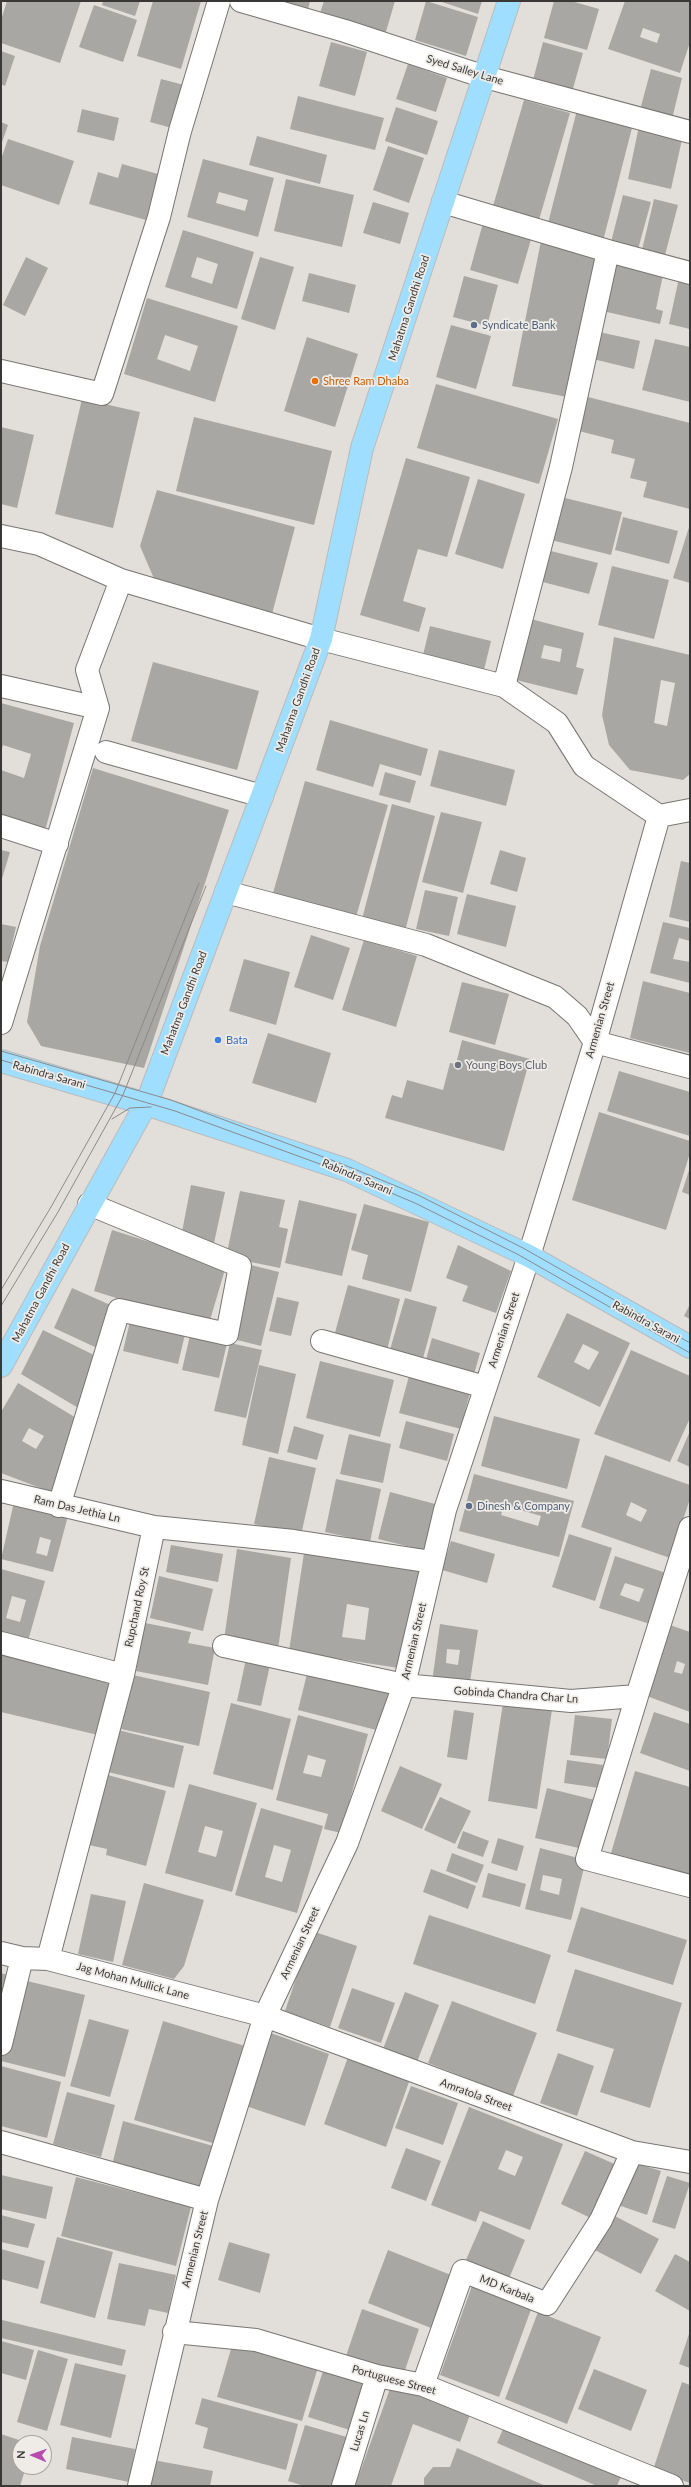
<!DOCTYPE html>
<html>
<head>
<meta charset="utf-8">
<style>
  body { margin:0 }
  #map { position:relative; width:691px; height:2487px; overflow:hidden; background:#e2dfdb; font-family:Lato,sans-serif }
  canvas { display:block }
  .frame { position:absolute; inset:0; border:2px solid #393837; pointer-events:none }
  .north { position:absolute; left:12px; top:2435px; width:40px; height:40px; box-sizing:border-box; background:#efece8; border:1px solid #a6a4a1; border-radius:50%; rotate:272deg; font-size:11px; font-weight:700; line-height:16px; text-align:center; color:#393837 }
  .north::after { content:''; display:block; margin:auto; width:14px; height:18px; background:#b64cad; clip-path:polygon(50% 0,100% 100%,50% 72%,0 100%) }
</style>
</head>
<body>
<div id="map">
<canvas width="691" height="2487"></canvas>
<div class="frame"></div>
<div class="north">N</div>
</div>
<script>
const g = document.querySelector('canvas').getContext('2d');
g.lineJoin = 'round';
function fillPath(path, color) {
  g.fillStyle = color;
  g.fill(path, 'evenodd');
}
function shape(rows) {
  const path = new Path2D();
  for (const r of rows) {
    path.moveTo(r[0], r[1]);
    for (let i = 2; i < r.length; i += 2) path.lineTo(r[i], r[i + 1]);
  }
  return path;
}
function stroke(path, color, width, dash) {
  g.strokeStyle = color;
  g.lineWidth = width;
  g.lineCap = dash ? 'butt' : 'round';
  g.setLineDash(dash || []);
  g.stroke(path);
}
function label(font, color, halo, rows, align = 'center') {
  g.font = font + ' Lato,sans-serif';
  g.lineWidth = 3.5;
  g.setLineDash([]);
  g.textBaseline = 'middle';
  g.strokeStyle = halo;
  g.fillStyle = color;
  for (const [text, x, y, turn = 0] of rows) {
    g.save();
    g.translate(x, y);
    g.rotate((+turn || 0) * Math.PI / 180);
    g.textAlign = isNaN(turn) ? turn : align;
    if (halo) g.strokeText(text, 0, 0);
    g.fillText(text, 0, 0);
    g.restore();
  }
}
const building = shape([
  [7,1,81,1,60,63,1,43,1,20],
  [103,1,140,1,135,16,102,5],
  [153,1,201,1,181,69,137,56],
  [278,1,310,1,308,10],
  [324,1,395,1,385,35,319,16],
  [426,1,478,17,466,56,415,40],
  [439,1,482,1,478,14],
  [554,1,571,1,599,9,587,50,544,38],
  [625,1,690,1,690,42,680,73,608,49],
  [643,28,660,34,657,43,640,37],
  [94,5,137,20,123,62,79,47],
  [331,42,367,52,355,96,319,86],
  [543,42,583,53,572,92,533,80],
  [1,51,15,56,5,86,1,84],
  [408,64,447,78,436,112,396,99],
  [651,69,682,78,672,119,640,110],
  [161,79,184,85,172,128,150,122],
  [298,96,384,118,375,150,290,129],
  [524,100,570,113,539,220,493,206],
  [396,107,438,121,427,155,385,141],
  [82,109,119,118,114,141,77,132],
  [577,110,633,124,603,241,547,227],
  [1,122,8,125,1,145],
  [639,126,683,135,671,189,628,179],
  [257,136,327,155,320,184,249,165],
  [8,139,74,161,59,205,1,185,1,159],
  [388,146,424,158,409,203,373,190],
  [203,159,274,178,258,237,187,217],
  [219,192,248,200,245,211,216,203],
  [122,164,158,174,146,220,89,204,98,172,118,178],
  [286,179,354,195,342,247,274,231],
  [623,195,651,202,637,253,610,246],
  [654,199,678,205,664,259,641,254],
  [373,202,409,213,400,244,363,233],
  [483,223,532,236,518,284,470,270],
  [183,230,254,252,237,309,165,287],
  [197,257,218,264,212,284,191,277],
  [541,241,601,253,572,398,512,386],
  [26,257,48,268,25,316,3,305],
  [260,257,294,267,275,330,241,319],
  [609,259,664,270,656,309,663,311,660,324,598,310],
  [309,273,356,285,349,313,302,301],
  [464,276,498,285,487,326,453,317],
  [679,278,690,281,690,329,669,324],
  [147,298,238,326,215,402,124,374],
  [165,335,198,346,190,371,157,359],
  [451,325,491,336,476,389,436,377],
  [595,331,640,341,634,369,589,358],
  [307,337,358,354,335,427,284,411],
  [655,339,690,347,690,402,642,390],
  [436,384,558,419,539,484,417,448],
  [588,397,690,423,690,509,643,497,647,482,630,478,635,459,611,453,614,440,579,431],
  [82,399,140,412,113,528,55,514],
  [194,417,332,451,314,525,176,491],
  [1,427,34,435,17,508,1,504],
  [406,458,470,477,447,557,418,549,403,601,426,608,419,632,360,615],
  [478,479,525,494,503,569,455,554],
  [157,490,295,527,271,618,155,581,140,546],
  [561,497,622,512,611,555,551,540],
  [623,517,678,531,669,564,615,550],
  [690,524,690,583,673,578],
  [547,550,598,563,589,594,539,581],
  [612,566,669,580,654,639,598,625],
  [527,618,584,633,576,667,584,669,577,695,512,679],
  [544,645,562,649,560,662,541,658],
  [430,626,491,641,484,670,423,655],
  [614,637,690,655,690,774,683,780,630,770,609,745,602,715],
  [661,680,675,683,667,726,654,723],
  [153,662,259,691,237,770,131,741],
  [1,703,74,723,45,831,1,819,1,770,24,778,31,754,3,745,1,751],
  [330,720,428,749,421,776,380,764,373,787,316,770],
  [439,750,515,770,506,806,430,786],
  [93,768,229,810,144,1068,41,1046,27,1022,40,946],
  [385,772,416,781,410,803,379,795],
  [305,781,388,805,354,924,271,900],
  [392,804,435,816,404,935,361,923],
  [441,812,482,822,463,893,422,882],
  [1,850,10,852,1,882],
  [500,850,526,858,517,892,490,884],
  [681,861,690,863,690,922,669,917],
  [425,890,458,897,449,936,416,929],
  [467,894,516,906,506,947,457,934],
  [663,922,690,928,690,941,679,938,673,959,690,962,690,983,650,973],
  [1,924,16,927,8,962,1,961],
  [311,935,350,948,333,1000,294,987],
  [364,940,417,956,396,1027,342,1010],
  [244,959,290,972,276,1025,229,1011],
  [643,981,690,993,690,1053,630,1038],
  [462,982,509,994,495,1045,449,1032],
  [268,1033,331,1053,316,1103,252,1083],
  [462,1040,530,1059,504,1151,385,1118,392,1095,402,1098,407,1080,443,1090,450,1063,456,1064],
  [619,1071,690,1092,690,1136,607,1111],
  [599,1112,690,1141,690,1153,666,1230,572,1200],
  [690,1167,690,1195,682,1192],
  [191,1185,225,1192,214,1243,181,1237],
  [240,1191,285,1200,279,1227,288,1229,280,1268,226,1257],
  [299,1200,357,1214,342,1276,285,1263],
  [364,1204,429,1222,411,1292,362,1279,368,1255,351,1250],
  [112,1230,226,1266,208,1327,94,1291],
  [458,1245,511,1271,496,1313,462,1301,468,1286,446,1278],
  [251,1265,279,1272,261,1346,233,1339],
  [348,1285,400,1299,386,1354,333,1340],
  [72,1288,115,1307,97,1348,54,1328],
  [277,1297,299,1302,291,1336,269,1331],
  [405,1298,437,1307,422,1362,389,1353],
  [690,1304,690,1319,684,1316],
  [567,1313,630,1343,600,1407,537,1377],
  [583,1344,599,1352,589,1370,574,1362],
  [131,1317,186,1330,178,1364,123,1351],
  [43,1330,94,1355,80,1409,21,1374],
  [191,1331,228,1339,219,1378,182,1370],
  [432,1338,480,1353,473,1378,425,1363],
  [230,1343,262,1350,246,1418,214,1411],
  [631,1350,690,1376,690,1418,670,1462,594,1434],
  [320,1361,394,1380,380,1437,306,1418],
  [259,1365,296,1374,278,1454,242,1445],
  [409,1376,470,1392,461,1429,399,1413],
  [18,1383,78,1419,56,1494,1,1473,1,1412],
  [29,1428,44,1436,36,1449,22,1441],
  [494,1416,580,1439,567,1489,481,1466],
  [406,1421,454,1434,447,1461,399,1448],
  [294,1426,324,1435,317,1460,287,1452],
  [690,1431,690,1467,677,1461],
  [349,1434,391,1444,383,1483,340,1474],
  [605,1455,690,1485,690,1499,670,1558,581,1527],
  [631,1502,647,1510,641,1522,626,1515],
  [269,1457,316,1468,301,1535,254,1524],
  [474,1474,574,1501,559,1557,459,1531],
  [504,1505,541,1516,538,1526,501,1515],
  [336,1479,381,1489,370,1542,325,1532],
  [390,1492,439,1505,427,1551,378,1539],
  [14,1502,68,1516,53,1572,1,1559],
  [40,1537,51,1540,47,1556,36,1553],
  [569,1534,612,1548,595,1601,552,1587],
  [451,1541,495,1554,487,1583,442,1570],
  [171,1545,223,1554,218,1582,166,1572],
  [237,1549,291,1558,278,1649,224,1640],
  [304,1553,421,1571,405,1669,289,1651],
  [347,1604,369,1608,365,1640,342,1637],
  [615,1556,666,1573,650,1624,599,1608],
  [625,1583,644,1589,639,1602,620,1595],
  [1,1569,45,1581,26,1648,1,1641],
  [12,1596,26,1600,20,1622,6,1618],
  [159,1576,213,1589,203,1631,150,1618],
  [145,1623,191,1632,188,1643,215,1648,208,1685,136,1671],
  [440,1624,478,1630,469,1688,432,1682],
  [447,1649,460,1650,458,1665,446,1663],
  [670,1625,690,1632,690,1712,644,1695],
  [677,1661,685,1664,682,1674,674,1672],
  [1,1648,112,1674,98,1735,1,1712],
  [246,1659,270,1665,261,1706,237,1701],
  [308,1670,394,1692,384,1732,298,1710],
  [133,1675,210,1692,199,1746,121,1729],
  [231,1703,291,1719,273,1790,213,1774],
  [503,1703,552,1710,537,1809,488,1801],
  [454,1710,474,1713,467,1760,447,1757],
  [654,1712,690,1724,690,1771,640,1753],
  [298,1715,368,1734,341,1833,324,1829,328,1814,276,1800],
  [308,1755,326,1760,321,1777,303,1773],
  [575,1715,612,1719,607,1759,570,1755],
  [118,1730,184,1746,174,1788,108,1772],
  [567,1760,603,1765,599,1788,564,1783],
  [400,1766,442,1784,422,1829,381,1811],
  [635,1771,690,1787,690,1884,609,1860],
  [108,1775,166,1791,146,1866,106,1855,107,1849,89,1845],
  [189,1784,257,1803,232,1892,165,1873],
  [205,1826,223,1831,216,1857,198,1852],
  [547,1788,595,1800,583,1849,535,1838],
  [440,1797,471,1811,455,1844,424,1830],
  [261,1808,323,1826,297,1913,235,1895],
  [274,1845,291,1850,282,1882,265,1877],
  [463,1831,489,1841,483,1857,457,1848],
  [498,1838,524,1846,517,1871,491,1863],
  [540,1848,586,1860,571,1920,525,1909],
  [543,1875,562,1879,559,1895,540,1890],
  [452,1853,484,1865,477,1883,446,1871],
  [431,1869,476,1886,468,1909,423,1892],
  [488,1873,526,1884,520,1907,482,1897],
  [144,1883,204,1900,184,1966,174,1979,122,1965],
  [91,1894,126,1901,113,1962,78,1954],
  [581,1907,687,1940,673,1985,567,1952],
  [429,1915,551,1955,535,2004,413,1964],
  [312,1931,357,1946,330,2027,285,2011],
  [575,1969,682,2003,650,2108,600,2092,614,2049,556,2031],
  [1,1973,14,1977,1,2019],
  [19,1979,85,1995,65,2077,1,2061],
  [352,1988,395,2003,381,2043,338,2028],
  [405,1992,439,2005,417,2062,383,2049],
  [452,2001,537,2033,513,2096,428,2063],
  [89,2019,129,2030,110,2097,70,2086],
  [163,2021,245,2046,216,2144,134,2120],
  [271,2033,329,2054,305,2126,246,2106],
  [558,2053,594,2066,577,2116,540,2103],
  [348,2057,410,2079,386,2147,324,2124],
  [1,2066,61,2082,47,2138,1,2126],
  [411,2086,458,2103,443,2145,395,2128],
  [67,2092,115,2105,101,2157,53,2144],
  [469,2107,563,2144,530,2230,480,2211,476,2222,431,2205],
  [506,2150,523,2157,515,2176,498,2169],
  [123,2121,217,2147,204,2195,111,2169],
  [406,2148,441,2161,426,2201,391,2188],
  [585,2151,619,2166,595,2220,561,2204],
  [632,2162,661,2171,647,2215,618,2205],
  [1,2175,53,2187,46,2219,1,2209],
  [667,2176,690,2183,675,2229,652,2222],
  [76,2177,191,2207,176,2266,61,2236],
  [609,2213,659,2239,641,2274,591,2248],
  [1,2215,35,2224,28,2248,1,2242],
  [483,2221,525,2240,508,2281,465,2262],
  [57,2237,113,2252,95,2318,40,2303],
  [229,2242,270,2254,260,2293,218,2280],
  [1,2249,45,2261,38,2289,1,2279],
  [388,2250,451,2275,431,2328,368,2303],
  [675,2254,690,2262,690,2311,655,2291],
  [119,2263,176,2275,168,2313,149,2309,145,2326,107,2319],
  [473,2283,533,2304,499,2397,440,2375],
  [362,2309,419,2329,403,2376,346,2356],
  [538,2312,601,2337,567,2424,505,2399],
  [2,2320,126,2350,122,2366,1,2338],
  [690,2331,690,2368,679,2364],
  [1,2341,34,2350,26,2380,1,2373],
  [233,2342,318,2367,302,2421,217,2397],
  [38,2350,68,2359,47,2431,17,2422],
  [75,2363,126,2375,111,2438,60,2425],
  [324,2368,368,2382,353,2431,308,2417],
  [594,2369,647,2390,631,2431,578,2409],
  [682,2382,690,2385,690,2483,653,2470],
  [392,2383,471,2412,460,2442,413,2424,391,2486,355,2486],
  [202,2398,298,2424,286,2470,203,2448,208,2428,195,2424],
  [506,2422,623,2472,617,2486,597,2486,497,2443],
  [305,2425,354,2439,340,2486,304,2486,288,2481],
  [1,2434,28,2443,20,2443,20,2467,26,2467,20,2486,1,2486],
  [72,2437,135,2449,129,2482,66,2469],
  [457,2448,546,2486,424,2486,424,2478,433,2467,450,2467],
  [153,2460,213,2471,210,2486,148,2486]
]);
const minor = shape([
  [241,1,345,31,485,77,690,132],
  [443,202,608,251,561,467,504,686],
  [608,251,690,273],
  [1,371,102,394,159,217,180,131,219,1],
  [1,536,39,544,121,580,321,639,504,686,557,723,584,766,659,816],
  [1,686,98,708],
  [106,752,262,796],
  [1,826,57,844],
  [226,892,426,945,555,997,577,1016,595,1042,690,1067],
  [1,1023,98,708,87,670,121,580],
  [322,1341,485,1387],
  [1,1491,154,1527],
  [59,1506,119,1310,227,1334,240,1266,89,1204],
  [1,1643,123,1675],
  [224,1646,404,1685,571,1701,637,1696,690,1528],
  [637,1696,587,1859,690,1886],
  [1,1953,22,1958,48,1959,265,2016,632,2152,690,2162],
  [48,1959,123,1675,154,1527,294,1541,432,1562],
  [1,2044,22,1958],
  [1,2142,207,2200],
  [174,2332,256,2340,377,2376,423,2385,672,2486],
  [423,2385,463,2271,547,2304,601,2220,632,2152],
  [139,2486,207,2200,265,2016,347,1843,404,1685,445,1510,529,1256,595,1042,659,816,690,810],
  [343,2486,377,2376]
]);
const major = shape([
  [1,1061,146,1104,347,1170,529,1256,690,1347],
  [1,1366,147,1102,321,639,362,448,509,1]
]);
const tram = shape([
  [1,1051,171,1100,342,1164,418,1195,523,1248,690,1343],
  [1,1060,175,1111,339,1171,415,1203,519,1255,690,1353],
  [112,1119,130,1108,151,1107],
  [1,1290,51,1207,115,1093,199,883],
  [1,1306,58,1212,123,1095,206,886]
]);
const markers = [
  [474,325,4,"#5c6f8a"],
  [315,381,4,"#e8710a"],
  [218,1040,4,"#3f7fe0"],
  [458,1065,4,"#6b7280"],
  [469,1506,4,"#5c6f8a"]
];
const streetNames = [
  ["Syed Salley Lane",465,70,17],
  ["Mahatma Gandhi Road",409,308,-72],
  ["Mahatma Gandhi Road",298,700,-70],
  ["Mahatma Gandhi Road",184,1003,-69],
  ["Armenian Street",600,1020,-74],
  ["Rabindra Sarani",49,1075,16],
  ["Rabindra Sarani",357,1177,23],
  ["Mahatma Gandhi Road",41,1293,-62],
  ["Rabindra Sarani",646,1322,29],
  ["Armenian Street",504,1330,-72],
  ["Ram Das Jethia Ln",77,1509,13],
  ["Rupchand Roy St",137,1607,-78],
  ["Armenian Street",414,1641,-77],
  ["Gobinda Chandra Char Ln",516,1695,4],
  ["Armenian Street",300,1943,-65],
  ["Jag Mohan Mullick Lane",133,1981,15],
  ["Amratola Street",476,2095,20],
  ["Armenian Street",195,2249,-76],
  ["MD Karbala",507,2289,22],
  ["Portuguese Street",394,2380,15],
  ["Lucas Ln",360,2431,-73]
];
const serviceNames = [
  ["Syndicate Bank",482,325],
  ["Dinesh & Company",477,1506]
];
const foodNames = [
  ["Shree Ram Dhaba",323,381]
];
const shopNames = [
  ["Bata",226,1040]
];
const worshipNames = [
  ["Young Boys Club",466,1065]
];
fillPath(building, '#a9a7a3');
stroke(minor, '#787572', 24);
stroke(major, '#bcbbbb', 24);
stroke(minor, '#fff', 22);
stroke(major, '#9fdeff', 22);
stroke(tram, '#8c8a87', 1);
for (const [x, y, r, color] of markers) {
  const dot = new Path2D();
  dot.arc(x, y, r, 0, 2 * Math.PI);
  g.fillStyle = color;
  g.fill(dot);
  stroke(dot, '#efece8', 1.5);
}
label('11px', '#393837', '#efece8', streetNames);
label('11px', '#4e5e75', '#efece8', serviceNames, 'left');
label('11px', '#c56008', '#efece8', foodNames, 'left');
label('11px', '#366cbe', '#efece8', shopNames, 'left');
label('11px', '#5b616d', '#efece8', worshipNames, 'left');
</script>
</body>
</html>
